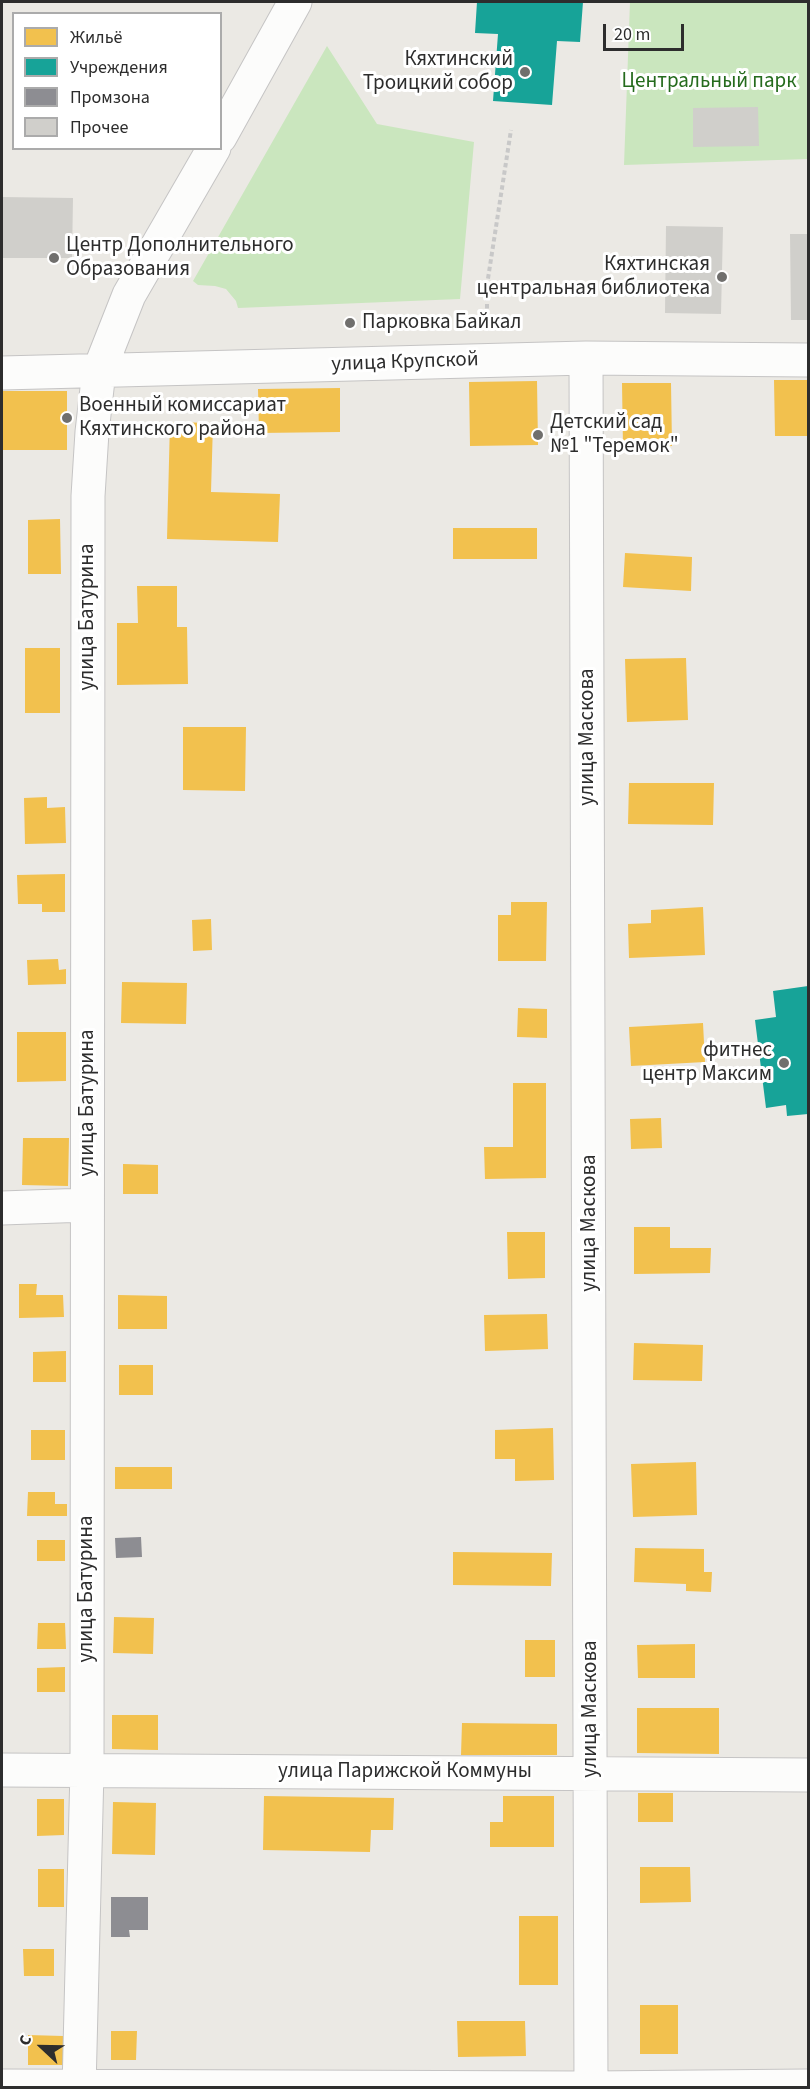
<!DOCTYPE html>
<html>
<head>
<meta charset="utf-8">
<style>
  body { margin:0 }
  #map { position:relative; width:810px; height:2089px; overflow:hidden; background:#ebe9e4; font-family:"Source Sans 3",sans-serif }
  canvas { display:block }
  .frame { position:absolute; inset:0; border:3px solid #2d2d2d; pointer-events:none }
  .legend { position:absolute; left:12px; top:12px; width:210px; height:138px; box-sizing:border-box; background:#fff; border:2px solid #ababab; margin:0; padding:8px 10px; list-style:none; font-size:18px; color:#2d2d2d }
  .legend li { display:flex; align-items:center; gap:12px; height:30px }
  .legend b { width:30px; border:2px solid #ababab }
  .north { position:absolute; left:12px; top:2017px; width:60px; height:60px; -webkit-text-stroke:4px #fff; paint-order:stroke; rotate:292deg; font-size:16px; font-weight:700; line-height:24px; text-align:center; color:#2d2d2d }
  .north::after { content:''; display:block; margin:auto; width:21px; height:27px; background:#2d2d2d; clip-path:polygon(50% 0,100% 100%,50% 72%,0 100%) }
  .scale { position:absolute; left:603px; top:24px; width:81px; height:27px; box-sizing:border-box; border:3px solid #2d2d2d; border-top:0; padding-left:8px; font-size:18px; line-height:21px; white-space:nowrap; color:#2d2d2d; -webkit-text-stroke:4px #fff; paint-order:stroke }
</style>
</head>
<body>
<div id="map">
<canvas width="810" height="2089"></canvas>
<div class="frame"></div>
<ul class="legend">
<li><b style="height:16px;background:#f2c14e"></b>Жильё</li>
<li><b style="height:16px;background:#17a398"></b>Учреждения</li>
<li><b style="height:16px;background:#8d8d92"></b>Промзона</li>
<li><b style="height:16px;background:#d0cfcb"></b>Прочее</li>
</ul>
<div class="north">С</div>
<div class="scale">20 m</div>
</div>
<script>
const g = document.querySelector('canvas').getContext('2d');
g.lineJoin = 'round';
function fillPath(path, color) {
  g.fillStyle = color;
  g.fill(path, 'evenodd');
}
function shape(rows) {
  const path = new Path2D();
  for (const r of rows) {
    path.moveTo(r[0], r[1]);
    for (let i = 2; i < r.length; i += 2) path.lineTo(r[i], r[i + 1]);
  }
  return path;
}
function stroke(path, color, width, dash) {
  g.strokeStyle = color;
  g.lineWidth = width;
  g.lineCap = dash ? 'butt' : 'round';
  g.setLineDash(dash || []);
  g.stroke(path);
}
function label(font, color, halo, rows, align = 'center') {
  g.font = font + ' "Source Sans 3",sans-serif';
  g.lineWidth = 6;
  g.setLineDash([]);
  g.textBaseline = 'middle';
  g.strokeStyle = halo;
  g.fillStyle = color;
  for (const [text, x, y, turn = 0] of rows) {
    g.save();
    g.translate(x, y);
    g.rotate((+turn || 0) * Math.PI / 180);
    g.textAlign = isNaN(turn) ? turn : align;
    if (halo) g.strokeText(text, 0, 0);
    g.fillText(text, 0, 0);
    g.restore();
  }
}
const green = shape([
  [630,2,808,2,808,159,624,165],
  [327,46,377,124,474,142,460,299,238,308,236,301,226,289,215,286,198,285,193,281]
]);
const homes = shape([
  [774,380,808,380,808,436,775,436],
  [537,381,538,445,470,446,469,382],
  [622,383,671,383,672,446,623,447],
  [340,388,340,432,259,433,258,389],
  [2,391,67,391,67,450,2,450],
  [170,422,213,423,211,492,280,494,278,542,167,539],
  [60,519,61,574,28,574,28,520],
  [453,528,537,528,537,559,453,559],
  [625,553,692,557,691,591,623,587],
  [137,586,177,586,177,627,187,627,188,684,117,685,117,623,138,623],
  [25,648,60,648,60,713,25,713],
  [686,658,688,720,627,722,625,659],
  [183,727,246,727,245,791,183,790],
  [629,783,714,783,713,825,628,824],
  [47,797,47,808,65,807,66,843,25,844,24,798],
  [65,874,65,912,42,912,42,904,18,904,17,875],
  [511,902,547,902,546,961,498,961,498,915,511,915],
  [703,907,705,955,629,958,628,924,651,923,651,910],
  [211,919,212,950,193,951,192,920],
  [58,959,59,970,66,969,66,984,28,985,27,960],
  [122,982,187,983,186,1024,121,1023],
  [518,1008,547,1009,547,1038,517,1037],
  [703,1023,705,1062,631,1066,629,1027],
  [17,1032,66,1032,66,1081,17,1082],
  [513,1083,546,1083,546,1178,485,1179,484,1147,513,1147],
  [661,1118,662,1148,631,1149,630,1119],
  [23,1138,69,1138,68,1186,22,1185],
  [123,1164,158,1165,158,1194,123,1194],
  [634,1227,670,1227,670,1248,711,1248,710,1273,634,1274],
  [507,1232,545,1232,545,1278,508,1279],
  [19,1284,37,1284,36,1295,63,1295,64,1317,19,1318],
  [118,1295,167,1296,167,1329,118,1329],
  [547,1314,548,1349,485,1351,484,1315],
  [634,1343,703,1345,702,1381,633,1380],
  [66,1351,66,1382,33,1382,33,1352],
  [119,1365,153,1365,153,1395,119,1395],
  [553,1428,554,1480,515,1481,515,1459,495,1459,495,1430],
  [31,1430,65,1430,65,1460,31,1460],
  [696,1462,697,1515,633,1517,631,1464],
  [115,1467,172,1467,172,1489,115,1489],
  [28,1492,55,1492,55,1504,67,1504,67,1516,27,1516],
  [37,1540,65,1540,65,1561,37,1561],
  [635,1548,704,1549,704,1572,712,1572,711,1592,686,1591,686,1584,634,1582],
  [453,1552,552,1553,551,1586,453,1585],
  [114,1617,154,1618,153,1654,113,1653],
  [38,1623,65,1623,66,1649,37,1649],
  [525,1640,555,1640,555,1677,525,1677],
  [695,1644,695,1678,638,1678,637,1645],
  [65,1667,65,1692,37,1692,37,1668],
  [637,1708,719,1708,719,1754,637,1753],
  [112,1715,158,1715,158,1750,112,1749],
  [462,1723,557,1724,557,1755,461,1755],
  [638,1793,673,1793,673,1822,638,1822],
  [264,1796,394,1798,393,1830,371,1830,370,1852,263,1850],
  [503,1796,554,1796,554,1847,490,1847,490,1822,503,1822],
  [37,1799,64,1799,64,1835,37,1836],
  [113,1802,156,1803,155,1855,112,1854],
  [640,1867,690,1867,691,1902,640,1903],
  [38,1869,64,1869,64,1907,38,1907],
  [519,1916,558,1916,558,1985,519,1985],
  [23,1949,54,1949,54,1976,24,1976],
  [640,2005,678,2005,678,2054,640,2054],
  [457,2021,525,2021,526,2056,458,2057],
  [111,2031,137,2031,136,2060,111,2060],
  [28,2035,63,2036,63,2065,28,2065]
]);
const public = shape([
  [477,2,583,2,580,42,557,41,552,105,493,101,498,34,475,33],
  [808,986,808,1114,787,1116,786,1105,766,1108,755,1020,776,1017,773,991]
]);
const industry = shape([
  [141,1537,142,1557,116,1558,115,1538],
  [111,1897,148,1897,148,1930,129,1930,130,1937,111,1937]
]);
const building = shape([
  [758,107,759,146,693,147,693,108],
  [2,197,73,198,72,258,2,258],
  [666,226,723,227,721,314,665,313],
  [790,234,808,234,808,320,791,320]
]);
const path = shape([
  [487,331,487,285,511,130]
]);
const minor = shape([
  [220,137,295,2],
  [586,358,591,2088],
  [2,373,586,358,808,360],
  [2,1208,87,1205],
  [2,1770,808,1775],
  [2,2086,584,2088],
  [79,2088,87,1770,88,496,92,432,99,371,129,295,214,148],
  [593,2088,808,2086]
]);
const markers = [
  [525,72,6,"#706f6d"],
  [54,258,6,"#706f6d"],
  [722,277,6,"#706f6d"],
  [350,323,6,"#706f6d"],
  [67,418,6,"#706f6d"],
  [538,435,6,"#706f6d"],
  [784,1063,6,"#706f6d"]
];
const poiNames = [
  ["Кяхтинский",513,60,"right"],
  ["Троицкий собор",513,84,"right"],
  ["Центр Дополнительного",66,246],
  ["Образования",66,270],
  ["Кяхтинская",710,265,"right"],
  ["центральная библиотека",710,289,"right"],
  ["Парковка Байкал",362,323],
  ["Военный комиссариат",79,406],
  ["Кяхтинского района",79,430],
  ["Детский сад",550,423],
  ["№1 \"Теремок\"",550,447],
  ["фитнес",772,1051,"right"],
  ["центр Максим",772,1075,"right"]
];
const parkNames = [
  ["Центральный парк",709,82]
];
const streetNames = [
  ["улица Крупской",405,363,-2],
  ["улица Батурина",88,617,-90],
  ["улица Маскова",588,737,-90],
  ["улица Батурина",88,1103,-90],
  ["улица Маскова",590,1223,-90],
  ["улица Батурина",87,1589,-90],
  ["улица Маскова",591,1709,-90],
  ["улица Парижской Коммуны",405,1772]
];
fillPath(green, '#cae6be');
fillPath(homes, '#f2c14e');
fillPath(public, '#17a398');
fillPath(industry, '#8d8d92');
fillPath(building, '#d0cfcb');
stroke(minor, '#c5c4c4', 35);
stroke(path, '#c8c8c8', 4, [4.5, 3]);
stroke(minor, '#fcfcfb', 33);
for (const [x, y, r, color] of markers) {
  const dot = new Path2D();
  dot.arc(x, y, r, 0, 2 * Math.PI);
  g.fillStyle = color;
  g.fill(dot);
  stroke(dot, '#fff', 2);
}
label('21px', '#2d2d2d', '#fff', poiNames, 'left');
label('21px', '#256b1d', '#fff', parkNames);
label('21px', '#2d2d2d', '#fff', streetNames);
</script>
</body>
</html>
